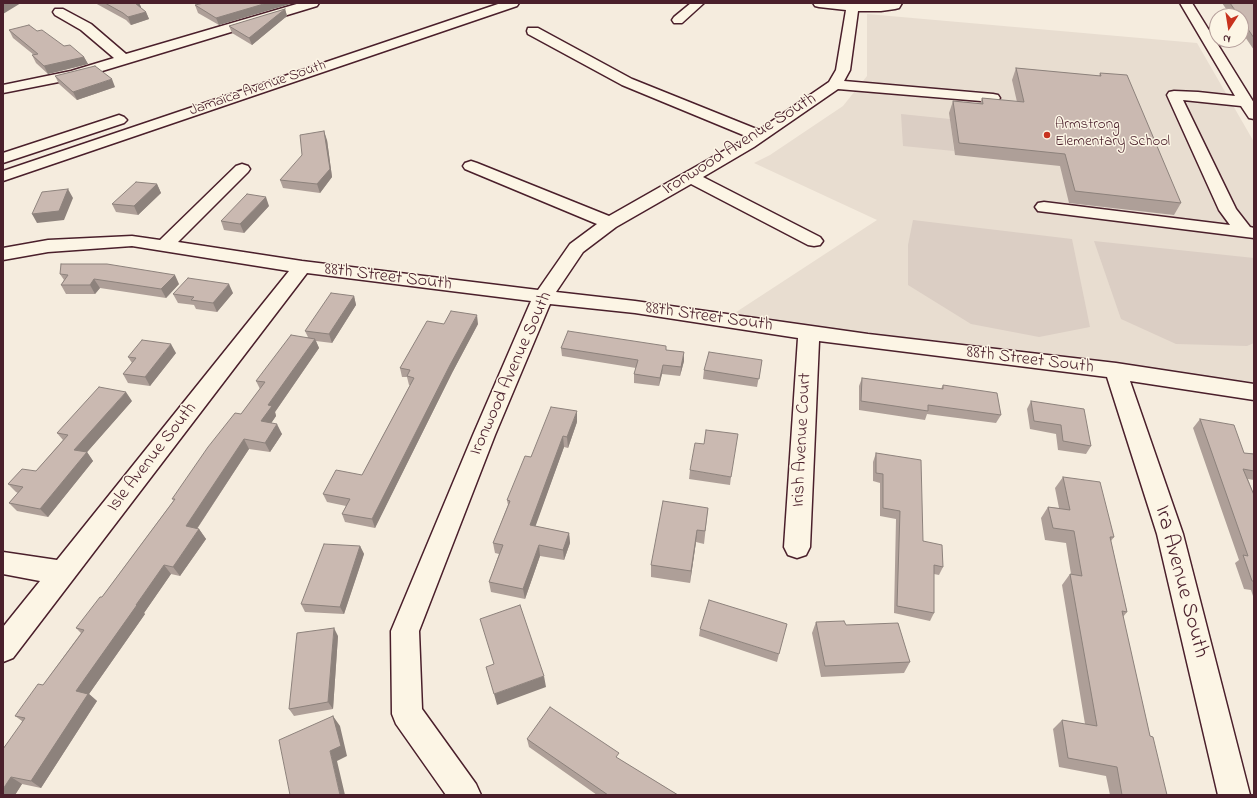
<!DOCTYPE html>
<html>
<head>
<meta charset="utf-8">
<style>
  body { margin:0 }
  #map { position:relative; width:1257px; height:798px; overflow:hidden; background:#f5ecde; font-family:"Indie Flower",sans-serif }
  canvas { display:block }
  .frame { position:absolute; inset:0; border:4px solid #4a1f2b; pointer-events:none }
  .north { position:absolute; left:1209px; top:8px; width:40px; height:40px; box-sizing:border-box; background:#fcf5e5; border:1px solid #b59f9b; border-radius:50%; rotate:192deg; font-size:11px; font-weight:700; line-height:16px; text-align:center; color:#4a1f2b }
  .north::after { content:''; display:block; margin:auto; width:14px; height:18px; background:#c8321e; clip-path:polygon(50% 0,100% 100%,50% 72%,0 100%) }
</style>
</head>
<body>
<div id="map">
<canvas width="1257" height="798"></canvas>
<div class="frame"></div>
<div class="north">N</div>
</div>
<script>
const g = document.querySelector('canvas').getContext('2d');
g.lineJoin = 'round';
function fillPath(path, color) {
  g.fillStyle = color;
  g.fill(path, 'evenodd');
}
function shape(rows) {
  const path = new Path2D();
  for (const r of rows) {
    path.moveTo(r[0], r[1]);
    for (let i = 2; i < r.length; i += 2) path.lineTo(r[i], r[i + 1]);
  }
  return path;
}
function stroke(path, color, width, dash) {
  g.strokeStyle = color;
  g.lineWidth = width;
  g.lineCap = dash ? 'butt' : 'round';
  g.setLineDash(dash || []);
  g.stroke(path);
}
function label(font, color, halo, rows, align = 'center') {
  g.font = font + ' "Indie Flower",sans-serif';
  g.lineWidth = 3;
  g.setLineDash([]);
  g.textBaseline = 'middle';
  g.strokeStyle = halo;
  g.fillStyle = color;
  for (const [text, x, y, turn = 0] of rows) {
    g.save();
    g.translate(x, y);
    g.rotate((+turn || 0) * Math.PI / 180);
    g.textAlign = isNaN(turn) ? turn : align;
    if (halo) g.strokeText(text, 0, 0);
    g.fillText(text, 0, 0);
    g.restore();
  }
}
const built = shape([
  [867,14,1197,43,1254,142,1254,394,724,320,877,220,754,163,770,155,843,106,867,76]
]);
const green = shape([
  [901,114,950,119,954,151,903,146],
  [913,220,1072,239,1090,327,1039,337,971,324,908,285,908,245],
  [1094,241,1254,258,1254,343,1247,346,1176,344,1121,319]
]);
const minor = shape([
  [300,3,319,3,317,6,79,78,3,93,3,85,71,71,114,58,81,30,55,15,53,12,55,9,63,9,91,24,126,54,300,3],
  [691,3,704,3,682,23,674,23,672,20,674,17,691,3],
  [813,3,902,3,899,8,895,9,881,11,858,11,850,70,844,81,993,94,998,95,1000,98,998,101,993,102,838,89,754,147,703,177,820,237,823,241,820,245,814,246,808,245,691,184,616,227,583,252,556,292,635,301,868,334,1116,363,1254,384,1254,400,1130,381,1183,534,1250,795,1218,795,1157,534,1107,377,819,341,810,547,806,555,797,558,788,555,784,547,798,338,635,313,550,304,495,435,419,631,422,709,476,784,481,795,446,795,396,724,392,714,391,631,473,435,531,301,307,273,13,658,3,662,3,627,40,581,3,574,3,552,57,560,289,271,132,246,48,252,3,260,3,248,48,240,132,236,160,240,236,166,242,164,248,166,250,169,248,172,178,242,302,261,538,290,570,244,597,224,465,169,463,166,465,163,471,161,477,163,609,216,748,137,622,85,528,34,527,31,528,28,538,28,632,79,759,130,829,82,836,70,846,10,819,7,815,6,813,3],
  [1180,3,1192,3,1254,103,1254,119,1249,118,1241,106,1183,100,1236,209,1250,227,1254,228,1254,238,1038,211,1035,207,1038,203,1044,202,1230,225,1219,210,1167,95,1169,92,1174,91,1198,92,1235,96,1180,3]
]);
const major = shape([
  [501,3,519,3,517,6,3,181,3,171,501,3],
  [119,115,124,117,127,120,124,123,3,163,3,153,119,115]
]);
const wall = shape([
  [95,3,139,3,141,7,140,7,146,12,149,19,131,25,126,20],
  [1222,3,1254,3,1254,50,1241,31,1241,16,1231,16],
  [290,4,219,25,198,13,195,5],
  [285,9,287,16,252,45,232,33,229,26],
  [9,30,37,31,64,46,84,57,88,64,48,74,36,63,32,55,34,55,13,38],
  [1016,68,1099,76,1100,73,1181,203,1174,215,1069,203,1060,166,955,155,949,113,953,101,980,104,982,98,1017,102,1012,80],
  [55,76,115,87,77,100,59,84],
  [327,140,332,177,320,193,283,188,280,180],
  [157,184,161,193,138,215,116,212,112,204],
  [269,206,244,233,224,230,221,221],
  [60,274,179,284,166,298,100,288,95,294,66,294,61,285,64,280],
  [233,293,217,312,196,309,194,305,178,303,173,294],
  [354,296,356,305,332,343,316,341,319,348,275,412,276,416,271,423,282,434,270,452,249,449,197,529,199,529,206,539,180,576,171,574,144,613,145,614,89,694,97,701,41,788,22,784,15,795,3,795,22,721,15,716,43,685,81,633,76,628,102,597,174,500,172,499,241,414,260,389,256,381,308,337,305,331],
  [444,324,478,324,452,373,375,528,345,522,342,514,346,506,327,502,323,494,362,475,410,385,409,385,407,377,402,377,400,368],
  [561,348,666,350,684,361,680,376,662,374,659,386,634,383,634,374,636,368,562,356],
  [176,353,150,386,128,383,123,374,132,363,128,357],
  [762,360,757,387,703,379,704,370],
  [862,378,941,389,943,385,1001,415,996,423,927,414,925,420,859,410,859,386],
  [132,401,87,452,93,461,48,517,17,511,9,503,18,493,16,492,8,484,36,471,63,440,57,433],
  [1031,401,1091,446,1086,454,1058,450,1056,434,1030,429,1027,409],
  [1200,419,1244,453,1254,454,1254,480,1248,479,1254,495,1254,599,1251,590,1244,589,1235,563,1239,560,1193,428],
  [577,422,568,448,564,447,535,526,569,533,570,543,564,560,540,556,525,599,491,592,489,582,499,554,495,553,493,543,508,505,507,500,531,457],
  [876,453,923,541,943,567,939,575,934,574,934,613,930,621,894,613,896,519,880,516,880,483,873,481,873,462],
  [690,470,731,477,730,485,689,479],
  [1063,477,1114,537,1111,541,1127,612,1123,617,1150,736,1167,795,1110,795,1106,776,1059,767,1053,729,1062,720,1085,724,1062,585,1070,574,1071,574,1066,543,1045,540,1041,518,1048,507,1059,508,1055,488],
  [708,508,704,544,696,542,690,583,651,577,651,565],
  [360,546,364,554,344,614,305,612,301,604],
  [816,622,846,625,910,662,904,673,821,677,812,633],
  [700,629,779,654,777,662,699,636],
  [338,636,333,709,294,716,289,709],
  [527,739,619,759,678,795,597,795,529,747]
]);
const shadedWall = shape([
  [5,3,21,3,3,14,3,4],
  [133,3,139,3,141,7,136,8],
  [267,3,290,3,290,4,219,25,216,18],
  [285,9,287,16,252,45,249,38],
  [146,12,149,19,131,25,128,17],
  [84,57,88,64,48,74,44,66],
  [112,79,115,87,77,100,73,92],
  [324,131,327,140,332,177,320,193,317,184],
  [157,184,161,193,138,215,134,206],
  [68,189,73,198,64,220,37,223,32,214],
  [266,197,269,206,244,233,240,224],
  [175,275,179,284,166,298,161,289],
  [94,279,100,288,95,294,90,285],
  [229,284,233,293,217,312,213,303],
  [354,296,356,305,332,343,329,334],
  [477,315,478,324,452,373,375,528,372,519,450,365],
  [315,339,319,348,275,412,276,416,266,431,261,421,268,405],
  [171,344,176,353,150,386,145,377],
  [684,352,684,361,680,376,681,367],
  [663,365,662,374,659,386,660,378],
  [126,392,132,401,81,459,74,450],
  [577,411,577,422,568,448,567,437],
  [277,424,282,434,270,452,265,443],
  [563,436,564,447,532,536,530,525],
  [244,439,249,449,192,536,186,526],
  [87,452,93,461,48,517,40,509],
  [199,529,206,539,180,576,173,567],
  [697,530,696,542,690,583,691,571],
  [569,533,570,543,564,560,563,550],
  [539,545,540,556,525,599,523,589],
  [360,546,364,554,344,614,340,607],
  [164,565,171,574,144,613,145,614,89,694,97,701,41,788,31,781,76,691],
  [334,628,338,636,333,709,328,702],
  [544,676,546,687,497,705,494,694],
  [333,716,340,726,347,756,337,761,345,795,340,795,330,751],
  [11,777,22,784,15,795,3,795,3,789]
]);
const building = shape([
  [105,3,135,3,146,12,128,17,123,13,105,3],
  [204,3,267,3,216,18,195,5,204,3],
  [1230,3,1254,3,1254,38,1241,19,1241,16,1239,16,1230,3],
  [285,9,249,38,229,26,285,9],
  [29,25,37,31,42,30,64,46,70,45,84,57,44,66,32,55,38,54,9,30,29,25],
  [95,66,112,79,73,92,55,76,95,66],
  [1016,68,1101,76,1100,73,1127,75,1181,203,1075,191,1065,154,959,143,953,101,983,104,982,98,1024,102,1016,68],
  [324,131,330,169,317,184,280,180,302,155,300,135,324,131],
  [136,182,157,184,134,206,112,204,136,182],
  [68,189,59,211,32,214,42,192,68,189],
  [247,194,266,197,240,224,221,221,247,194],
  [61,264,107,264,175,275,161,289,94,279,90,285,61,285,68,275,60,274,61,264],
  [188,278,229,284,213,303,191,300,194,297,173,294,188,278],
  [331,293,354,296,329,334,305,331,331,293],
  [451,311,477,315,450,365,372,519,342,514,350,499,323,494,336,470,362,475,414,378,407,376,410,370,400,368,427,321,444,324,451,311],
  [568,331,666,346,666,350,684,352,681,367,663,365,660,378,634,374,638,360,561,348,568,331],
  [291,335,315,339,268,405,272,406,261,421,277,424,265,443,244,439,186,526,199,529,173,567,164,565,136,605,137,605,76,691,88,694,31,781,11,777,3,789,3,749,25,718,15,716,38,684,43,685,84,630,76,628,100,597,102,597,175,499,172,499,208,447,235,413,241,414,265,382,256,381,291,335],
  [142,340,171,344,145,377,123,374,136,358,128,357,142,340],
  [709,352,762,360,759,379,704,370,709,352],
  [862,378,943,389,943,385,997,393,1001,415,928,405,928,411,861,401,862,378],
  [99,387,126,392,74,450,87,452,40,509,9,503,23,487,8,484,22,469,36,471,68,435,57,433,99,387],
  [1031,401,1084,409,1091,446,1063,441,1061,425,1034,421,1031,401],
  [551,407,577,411,567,437,563,436,530,525,569,533,563,550,539,545,523,589,489,582,503,545,493,543,510,501,507,500,525,456,531,457,551,407],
  [1200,419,1234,425,1244,453,1254,454,1254,471,1243,469,1254,495,1254,581,1252,581,1243,555,1248,556,1200,419],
  [706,430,738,434,731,477,690,470,695,443,704,444,706,430],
  [876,453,921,460,923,541,942,545,943,567,934,565,934,613,897,606,900,511,883,508,883,474,876,473,876,453],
  [1063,477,1100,482,1114,537,1110,537,1127,612,1122,611,1150,736,1153,737,1167,795,1122,795,1117,767,1068,758,1062,720,1097,726,1070,574,1082,576,1074,531,1053,528,1048,507,1070,510,1063,477],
  [663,501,708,508,705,531,697,530,691,571,651,565,663,501],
  [324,544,360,546,340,607,301,604,324,544],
  [709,600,787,624,779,654,700,629,709,600],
  [520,605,544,676,494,694,486,667,494,664,480,619,520,605],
  [844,621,846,625,898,623,910,662,825,666,816,622,844,621],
  [334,628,328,702,289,709,297,633,334,628],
  [550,707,619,753,616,757,678,795,608,795,527,739,550,707],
  [333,716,341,746,330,751,340,795,290,795,279,740,333,716]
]);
const markers = [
  [1047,135,4,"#c8321e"]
];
const farStreetnames = [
  ["Jamaica Avenue South",258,89,-19]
];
const farPoinames = [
  ["Armstrong",1055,126],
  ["Elementary School",1055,143]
];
const streetNames = [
  ["Ironwood Avenue South",740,145,-32],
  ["88th Street South",388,278,7],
  ["88th Street South",709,318,8],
  ["88th Street South",1030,361,7],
  ["Ironwood Avenue South",512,374,-66],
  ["Irish Avenue Court",803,440,-87],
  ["Isle Avenue South",153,458,-52]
];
const nearStreetnames = [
  ["Ira Avenue South",1180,582,75]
];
fillPath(built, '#e8ddd0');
fillPath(green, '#dbcec4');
stroke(minor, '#4a1f2b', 3);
stroke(major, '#4a1f2b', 3);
fillPath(minor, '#fcf5e5');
fillPath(major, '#fcf5e5');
fillPath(wall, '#ae9f98');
fillPath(shadedWall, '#8d827c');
fillPath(building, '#cab9b1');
stroke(building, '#8d827c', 1);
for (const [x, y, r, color] of markers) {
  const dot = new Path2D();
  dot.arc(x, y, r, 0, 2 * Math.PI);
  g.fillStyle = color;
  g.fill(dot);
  stroke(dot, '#fcf5e5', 1.5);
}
label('15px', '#4a1f2b', '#fcf5e5', farStreetnames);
label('15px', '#4a1f2b', '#fcf5e5', farPoinames, 'left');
label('18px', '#4a1f2b', '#fcf5e5', streetNames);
label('22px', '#4a1f2b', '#fcf5e5', nearStreetnames);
</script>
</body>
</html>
